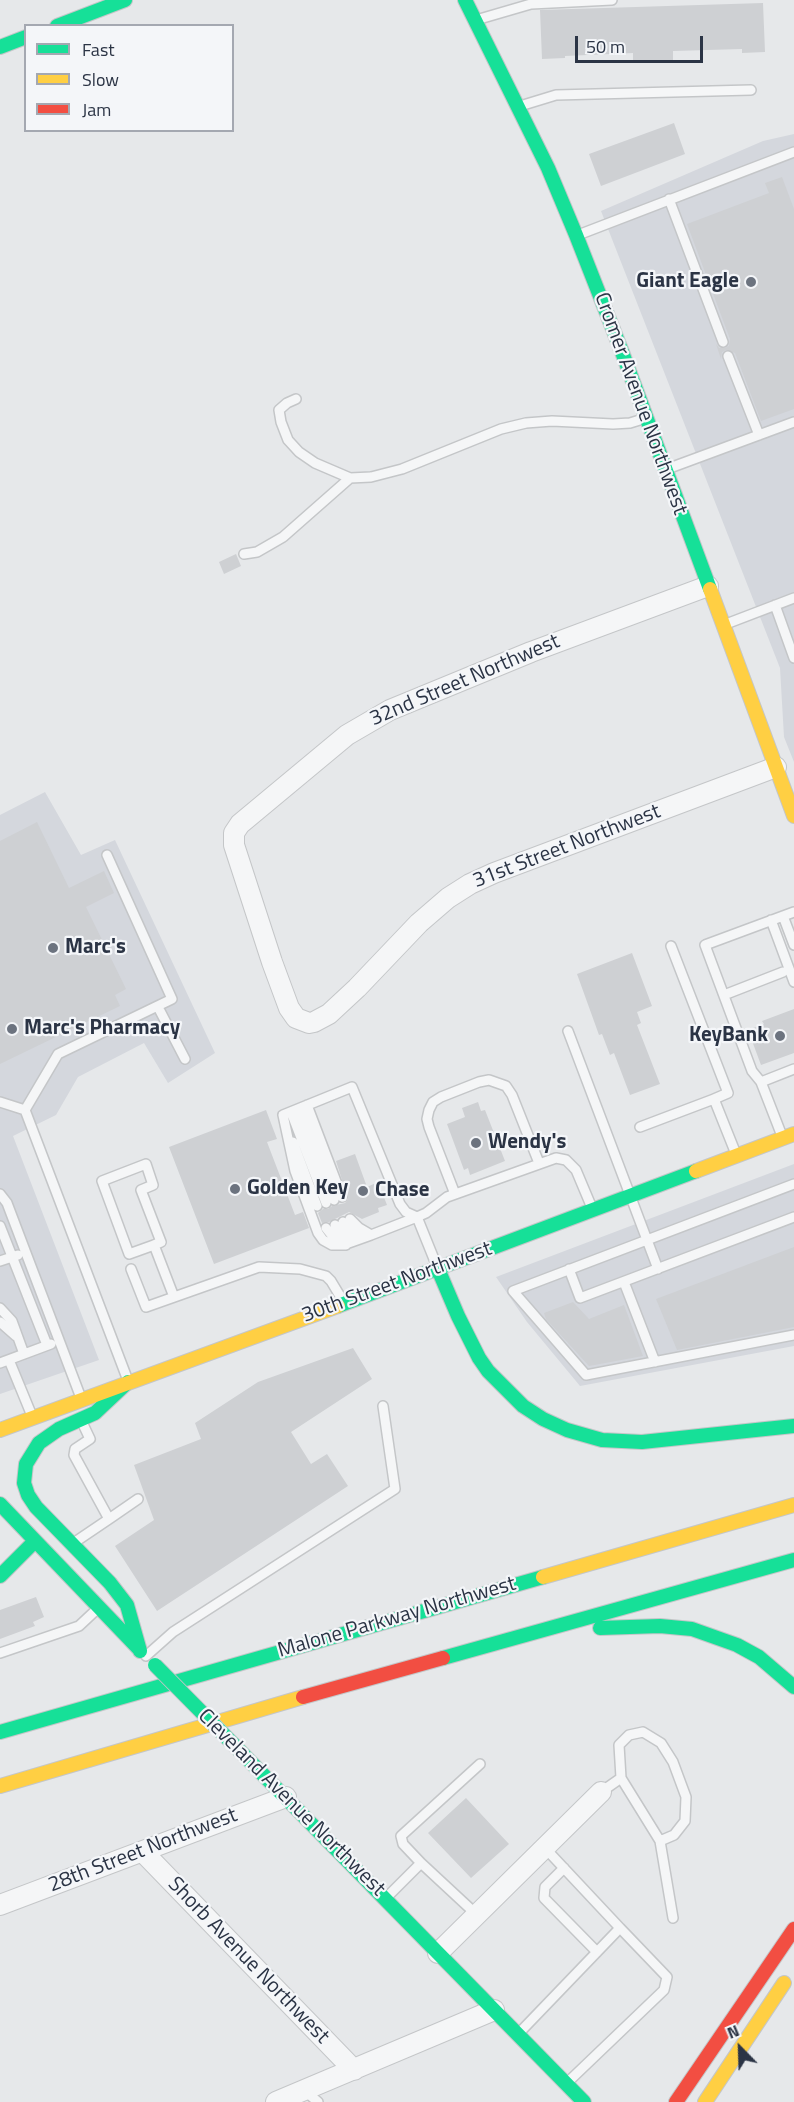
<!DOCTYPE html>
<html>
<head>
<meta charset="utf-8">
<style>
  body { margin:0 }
  #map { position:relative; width:794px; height:2102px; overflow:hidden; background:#e6e8ea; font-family:"Titillium Web",sans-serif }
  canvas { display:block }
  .legend { position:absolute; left:24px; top:24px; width:210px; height:108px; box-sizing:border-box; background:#f4f6f9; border:2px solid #a4a8b1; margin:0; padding:8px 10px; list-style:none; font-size:18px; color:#2b3445 }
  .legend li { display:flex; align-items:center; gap:12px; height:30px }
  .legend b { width:30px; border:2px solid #a4a8b1 }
  .north { position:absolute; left:710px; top:2018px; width:60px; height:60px; -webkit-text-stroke:4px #f4f6f9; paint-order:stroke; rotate:337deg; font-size:16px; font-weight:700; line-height:24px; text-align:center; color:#2b3445 }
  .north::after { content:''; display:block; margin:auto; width:21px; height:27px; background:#2b3445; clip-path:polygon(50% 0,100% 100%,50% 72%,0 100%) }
  .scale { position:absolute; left:575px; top:36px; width:128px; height:27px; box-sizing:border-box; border:3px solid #2b3445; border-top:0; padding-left:8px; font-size:18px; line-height:21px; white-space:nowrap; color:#2b3445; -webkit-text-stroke:4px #f4f6f9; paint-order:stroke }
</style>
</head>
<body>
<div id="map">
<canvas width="794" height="2102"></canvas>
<ul class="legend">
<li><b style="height:8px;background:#16e098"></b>Fast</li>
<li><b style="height:8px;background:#ffcf43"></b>Slow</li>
<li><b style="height:8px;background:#f24e42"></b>Jam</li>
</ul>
<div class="north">N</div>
<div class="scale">50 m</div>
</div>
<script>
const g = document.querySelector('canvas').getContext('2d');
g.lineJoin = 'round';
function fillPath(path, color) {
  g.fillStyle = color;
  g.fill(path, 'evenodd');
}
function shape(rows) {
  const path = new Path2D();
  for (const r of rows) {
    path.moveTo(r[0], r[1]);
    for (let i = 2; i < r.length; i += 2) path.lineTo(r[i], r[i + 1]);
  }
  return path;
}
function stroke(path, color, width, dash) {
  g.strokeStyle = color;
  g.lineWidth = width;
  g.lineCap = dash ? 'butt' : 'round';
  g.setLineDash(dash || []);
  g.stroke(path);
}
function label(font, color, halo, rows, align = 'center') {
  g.font = font + ' "Titillium Web",sans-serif';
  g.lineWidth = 4.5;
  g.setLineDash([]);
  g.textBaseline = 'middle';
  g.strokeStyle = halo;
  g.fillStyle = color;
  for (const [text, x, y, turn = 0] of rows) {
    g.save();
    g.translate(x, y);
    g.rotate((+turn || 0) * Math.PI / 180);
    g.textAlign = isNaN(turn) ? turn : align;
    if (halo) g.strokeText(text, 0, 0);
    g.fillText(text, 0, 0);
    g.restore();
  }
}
const built = shape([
  [794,134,794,762,784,737,780,668,601,211,763,141],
  [45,792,81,855,115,840,215,1053,168,1083,144,1043,78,1077,56,1115,13,1136,99,1360,0,1394,0,815],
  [794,1164,794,1346,580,1386,527,1322,496,1277]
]);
const building = shape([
  [763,3,765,52,742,53,742,49,673,51,673,62,633,63,633,53,565,56,565,58,542,59,540,10],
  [674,123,685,154,601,186,589,154],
  [782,177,794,209,794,409,761,421,735,353,726,350,722,352,721,359,716,344,719,348,725,348,729,346,730,339,687,224,769,193,765,183],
  [236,554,241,566,224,574,219,562],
  [37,822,69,888,104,871,114,893,86,907,126,989,115,995,120,1006,0,1064,0,841],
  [632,953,652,1006,637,1012,641,1023,637,1025,660,1084,630,1095,614,1053,610,1055,602,1034,599,1035,577,974],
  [794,1009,794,1053,761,1065,748,1030,764,1024,762,1021],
  [478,1102,481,1111,485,1110,505,1161,470,1175,468,1168,464,1170,447,1124,465,1117,462,1108],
  [266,1110,277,1139,267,1142,295,1215,303,1212,309,1228,214,1264,169,1147],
  [355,1154,367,1187,378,1182,387,1205,378,1208,379,1212,362,1219,349,1212,329,1222,322,1223,318,1213,323,1209,328,1209,332,1206,345,1203,348,1199,336,1161],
  [794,1247,794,1327,677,1350,656,1299],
  [573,1302,589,1319,624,1305,643,1356,589,1366,546,1319,544,1313],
  [353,1348,372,1379,291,1432,311,1464,327,1454,348,1486,157,1611,115,1546,154,1520,134,1465,201,1439,195,1423,258,1382],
  [36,1597,44,1617,33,1622,35,1626,0,1639,0,1610],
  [466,1798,509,1844,471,1878,428,1833]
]);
const lane = shape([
  [476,20,531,4,612,0],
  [520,106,556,95,751,90],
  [669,199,723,342],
  [578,235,794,152],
  [728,356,759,435],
  [667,469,794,422],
  [350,478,371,477,402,469,501,429,526,423,552,421,613,424,630,423,643,419],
  [244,554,257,552,283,537,350,478,315,463,299,452,288,440,281,422,279,410,287,403,296,399],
  [775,605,794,658],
  [726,624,794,598],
  [783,916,794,945],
  [771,920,794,982],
  [671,946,728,1093,714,1099,736,1154],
  [724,995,783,972],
  [158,1007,185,1059],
  [568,1031,658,1269],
  [761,1082,752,1071,705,945,794,912],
  [0,1102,25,1110,127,1378],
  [307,1105,342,1197],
  [299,1109,334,1200],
  [25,1110,58,1054,172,999,107,855],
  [291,1112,326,1203],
  [640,1127,714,1099],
  [782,1136,761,1082,794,1069],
  [293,1142,317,1206],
  [794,1184,513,1291,586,1375,794,1335],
  [0,1194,7,1203,81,1398],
  [455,1194,429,1127,427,1119,429,1110,433,1102,441,1097,479,1082,489,1080,506,1086,512,1095,539,1163],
  [350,1219,359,1228,371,1235],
  [343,1222,351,1231,362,1238],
  [335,1225,342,1234,354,1241],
  [0,1226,47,1345],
  [326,1228,334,1238,346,1245],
  [154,1245,161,1242,141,1190,153,1185,146,1164,102,1181,129,1254,154,1245,174,1297],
  [0,1261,18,1255],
  [436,1264,417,1217,406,1212,400,1204,352,1087,283,1115,295,1171,318,1233,323,1240,332,1245,343,1245,371,1235,417,1217,426,1213,447,1197,556,1158,566,1160,576,1170,592,1208],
  [131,1269,146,1307,259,1267,300,1269,326,1276,331,1281,343,1301],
  [569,1269,580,1298,794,1217],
  [624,1282,655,1362],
  [0,1308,12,1321,24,1354],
  [0,1322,16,1336],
  [9,1360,32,1416],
  [0,1363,51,1344],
  [109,1519,138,1499],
  [75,1542,109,1519,74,1455,75,1449,90,1439,82,1422],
  [0,1653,79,1626,95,1611],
  [146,1656,173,1632,395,1489,383,1406],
  [621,1778,619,1745,629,1735,643,1732,661,1743,673,1762,686,1797,685,1821,674,1835,660,1841],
  [601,1792,621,1778,660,1841,673,1918],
  [421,1863,403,1844,401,1836,480,1764],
  [564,1868,545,1887,544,1898,597,1952],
  [387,1897,421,1863,477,1915],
  [521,2031,620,1928,545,1848],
  [570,2080,664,1990,667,1977,620,1928],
  [304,2090,318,2102]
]);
const street = shape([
  [708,586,531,652,390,710,347,735,240,824,234,833,234,845,272,962,289,1008,296,1018,309,1023,314,1022,329,1014,357,988,419,923,448,898,470,884,494,873,776,767],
  [143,1852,354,2070],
  [0,1905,286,1797],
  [438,1953,601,1792],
  [276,2102,494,2010]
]);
const fast = shape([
  [465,0,548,168,576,235,622,352,710,589],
  [57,26,125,0],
  [0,47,26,37],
  [438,1269,458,1316,479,1358,488,1371,523,1406,543,1419,567,1430,602,1440,642,1442,794,1426],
  [338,1306,696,1171],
  [128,1382,95,1413,59,1429,39,1443,26,1464,24,1483,28,1495,36,1507,110,1583,127,1605,140,1651],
  [0,1504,138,1648],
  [0,1576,35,1541],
  [600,1628,660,1626,692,1629,737,1645,759,1657,794,1687],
  [443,1658,794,1560],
  [0,1732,543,1577],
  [233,1744,584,2102]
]);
const slow = shape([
  [710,589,794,816],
  [696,1171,794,1134],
  [0,1430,338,1306],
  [543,1577,794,1505],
  [0,1786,303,1697],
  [705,2102,784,1983]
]);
const jam = shape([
  [303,1697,443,1658],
  [676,2102,794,1929]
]);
const fastBridge = shape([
  [155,1665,233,1744]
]);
const markers = [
  [751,282,6,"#6c737f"],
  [53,948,6,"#6c737f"],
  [12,1029,6,"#6c737f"],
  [780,1036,6,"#6c737f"],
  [476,1143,6,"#6c737f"],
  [235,1189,6,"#6c737f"],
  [363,1191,6,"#6c737f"]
];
const poiNames = [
  ["Giant Eagle",739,282,"right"],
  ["Marc's",65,948],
  ["Marc's Pharmacy",24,1029],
  ["KeyBank",768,1036,"right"],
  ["Wendy's",488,1143],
  ["Golden Key",247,1189],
  ["Chase",375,1191]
];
const streetNames = [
  ["Cromer Avenue Northwest",640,404,70],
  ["32nd Street Northwest",465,681,-23],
  ["31st Street Northwest",567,847,-21],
  ["30th Street Northwest",397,1283,-20],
  ["Malone Parkway Northwest",397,1618,-16],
  ["Cleveland Avenue Northwest",291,1803,45],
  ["28th Street Northwest",143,1851,-21],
  ["Shorb Avenue Northwest",248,1961,46]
];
fillPath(built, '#d4d7dd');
fillPath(building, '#ced0d3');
stroke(lane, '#c4c6c8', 12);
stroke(street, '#c4c6c8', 22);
stroke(fast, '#c4c6c8', 16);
stroke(slow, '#c4c6c8', 16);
stroke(jam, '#c4c6c8', 16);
stroke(lane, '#f5f6f7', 9);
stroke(street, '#f5f6f7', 20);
stroke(fast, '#16e098', 14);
stroke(slow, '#ffcf43', 14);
stroke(jam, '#f24e42', 14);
stroke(fastBridge, '#c2c5c8', 16, []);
stroke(fastBridge, '#16e098', 14);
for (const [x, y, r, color] of markers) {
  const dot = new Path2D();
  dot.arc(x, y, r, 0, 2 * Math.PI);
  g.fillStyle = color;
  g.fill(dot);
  stroke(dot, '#f4f6f9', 2);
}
label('bold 21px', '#2b3445', '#f4f6f9', poiNames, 'left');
label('21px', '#2b3445', '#f4f6f9', streetNames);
</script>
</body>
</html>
